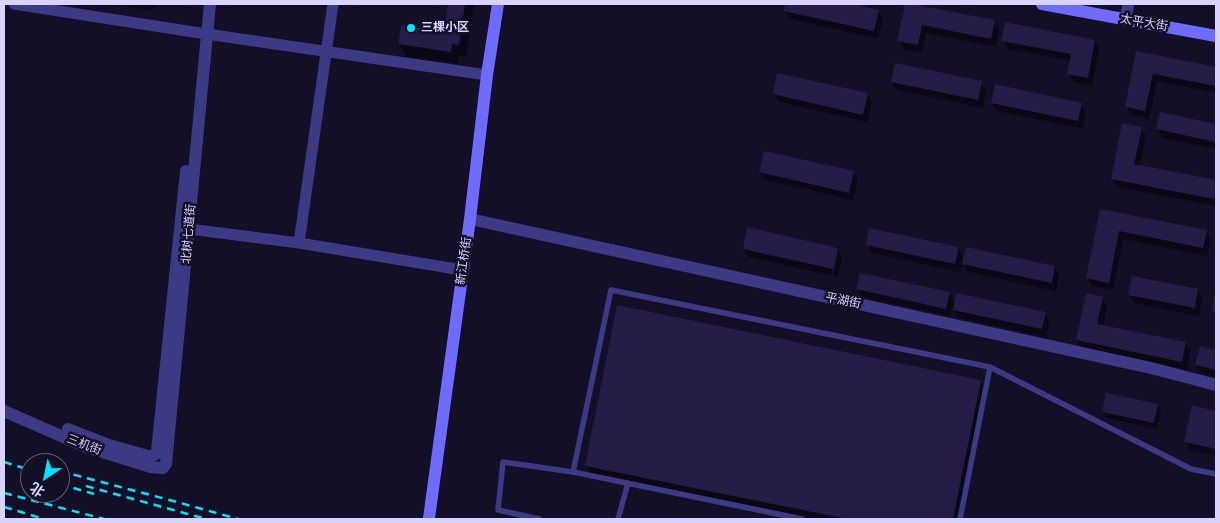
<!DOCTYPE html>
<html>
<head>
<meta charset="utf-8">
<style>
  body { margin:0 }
  #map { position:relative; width:1220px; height:523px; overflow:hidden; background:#130f26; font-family:Helvetica,"Noto Sans SC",sans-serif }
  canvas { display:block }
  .frame { position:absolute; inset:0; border:5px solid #d9d4ff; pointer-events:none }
  .north { position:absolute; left:20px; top:453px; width:50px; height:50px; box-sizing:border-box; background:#130f26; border:1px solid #625e7d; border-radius:50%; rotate:214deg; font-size:14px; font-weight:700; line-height:20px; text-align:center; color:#d9d4ff }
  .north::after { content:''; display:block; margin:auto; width:18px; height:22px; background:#00e5ff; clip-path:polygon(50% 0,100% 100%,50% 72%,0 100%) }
</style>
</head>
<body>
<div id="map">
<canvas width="1220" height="523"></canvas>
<div class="frame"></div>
<div class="north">北</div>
</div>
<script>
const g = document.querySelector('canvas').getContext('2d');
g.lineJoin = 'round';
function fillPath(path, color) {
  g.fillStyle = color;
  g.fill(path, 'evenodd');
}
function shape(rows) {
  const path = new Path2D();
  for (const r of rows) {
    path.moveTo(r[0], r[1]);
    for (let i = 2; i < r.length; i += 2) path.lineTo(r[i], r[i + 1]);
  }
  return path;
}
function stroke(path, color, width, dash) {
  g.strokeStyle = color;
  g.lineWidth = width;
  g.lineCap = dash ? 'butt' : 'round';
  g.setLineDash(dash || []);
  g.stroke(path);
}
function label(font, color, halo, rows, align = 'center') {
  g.font = font + ' Helvetica,"Noto Sans SC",sans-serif';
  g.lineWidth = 5;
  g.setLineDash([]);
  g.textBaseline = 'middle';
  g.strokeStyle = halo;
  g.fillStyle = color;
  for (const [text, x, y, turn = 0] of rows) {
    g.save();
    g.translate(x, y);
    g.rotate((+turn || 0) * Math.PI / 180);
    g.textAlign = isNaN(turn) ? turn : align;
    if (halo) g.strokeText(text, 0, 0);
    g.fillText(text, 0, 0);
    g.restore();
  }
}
const shadow = shape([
  [106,4,158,4,152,10],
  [449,4,474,4,466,57,459,55,458,64,406,56,399,44,445,33],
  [787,4,847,4,878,11,883,19,878,39,790,19,785,11],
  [906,4,994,21,999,30,996,47,926,33,922,53,904,49,899,41],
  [1003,41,1094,41,1099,49,1092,86,1074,82,1069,74,1071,61,1008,49],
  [1137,53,1216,68,1216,93,1157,81,1149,119,1132,115,1127,107],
  [892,82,981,82,986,91,983,108,897,90],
  [774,94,867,94,872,102,867,122,779,102],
  [992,103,1081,104,1086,112,1083,129,997,111],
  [1161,114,1216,125,1216,149,1162,138,1157,129],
  [1141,128,1146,136,1140,166,1216,181,1216,206,1117,187,1112,178],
  [760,172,853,172,858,180,853,200,765,180],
  [1101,210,1206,231,1211,240,1207,256,1123,239,1113,290,1092,286,1088,278],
  [867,244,958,248,964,259,1055,267,1059,276,1056,291,968,272,962,261,960,272,872,253],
  [744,249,837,249,842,257,838,277,749,257],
  [835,254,838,254,833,276,831,275],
  [858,289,949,293,955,304,1045,313,1050,322,1046,337,959,318,952,307,950,316,862,297],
  [1198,290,1202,298,1199,316,1134,303,1129,294],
  [1102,298,1107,306,1103,327,1186,344,1190,352,1187,370,1082,348,1077,340],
  [1201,347,1216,351,1216,377,1201,373,1196,365],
  [980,381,985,389,959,519,813,519,591,474,586,465],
  [1157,405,1161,411,1157,429,1107,418,1103,412],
  [1193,407,1216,412,1216,456,1190,450,1186,442]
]);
const building = shape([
  [448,4,465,4,459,45,452,44,451,52,398,44,401,25,444,31],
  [785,4,852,4,879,10,874,31,784,11],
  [905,4,911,4,995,20,991,39,922,25,918,45,897,41],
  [1005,22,1095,40,1088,78,1067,74,1071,54,1001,41],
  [1136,51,1216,67,1216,86,1153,74,1145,111,1125,107],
  [895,63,982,81,978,100,891,82],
  [777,73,868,93,863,115,773,94],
  [995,84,1082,103,1078,121,991,103],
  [1160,112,1216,124,1216,142,1156,129],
  [1122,123,1142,127,1134,164,1216,180,1216,190,1214,199,1111,179],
  [764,151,854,171,849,193,759,172],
  [1100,209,1207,230,1203,248,1119,231,1109,283,1086,278],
  [747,227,838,248,833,269,743,249],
  [869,228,959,247,955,264,866,245],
  [966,247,1055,266,1052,283,962,264],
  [860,273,950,292,946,309,856,289],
  [1132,276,1198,289,1195,308,1128,295],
  [956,293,1046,312,1042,329,953,310],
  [1086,293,1103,297,1097,324,1186,342,1182,362,1076,340],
  [1215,293,1216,293,1216,313,1212,312],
  [617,305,981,380,953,519,847,519,585,466],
  [1200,346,1216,350,1216,370,1195,365],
  [1106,393,1158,404,1154,423,1102,412],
  [1192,405,1216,411,1216,449,1184,442]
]);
const service = shape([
  [539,519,498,510,503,462,573,472],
  [618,519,628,483],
  [802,519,573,472,611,290,990,367,1191,469,1216,474],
  [960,519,990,367]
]);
const minor = shape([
  [14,4,200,33,487,75],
  [189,229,299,243,462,270],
  [299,243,333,4]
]);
const tertiary = shape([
  [1126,20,1128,4],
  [470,219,1151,368,1216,385],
  [4,411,86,447,151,467,163,468,166,464,210,4],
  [68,429,109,445,148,456,152,456,156,454,157,451,186,171]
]);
const secondary = shape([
  [1042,4,1216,36],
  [429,518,470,219,487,75,498,4]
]);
const rail = shape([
  [4,462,30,470],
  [60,471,177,502,238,519],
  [60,484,94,494],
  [86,486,206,519],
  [4,493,104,519],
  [4,507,44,519]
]);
const markers = [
  [411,28,5,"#00e5ff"]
];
const streetNames = [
  ["太平大街",1144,23,10],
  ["北树七道街",189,234,-85],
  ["新江桥街",464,261,-82],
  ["平湖街",843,301,12],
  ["三机街",84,445,21]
];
const poiNames = [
  ["三棵小区",421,28]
];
fillPath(shadow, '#0007');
fillPath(building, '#241b47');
stroke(service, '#3d3a85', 5.5);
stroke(minor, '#3d3a85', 11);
stroke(tertiary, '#3d3a85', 12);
stroke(secondary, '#6f6bff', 12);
stroke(rail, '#00e5ff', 2.5, [8, 6]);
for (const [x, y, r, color] of markers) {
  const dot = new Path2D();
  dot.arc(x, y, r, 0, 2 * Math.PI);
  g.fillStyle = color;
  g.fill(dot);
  stroke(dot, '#130f26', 2);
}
label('12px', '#d9d4ff', '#130f26', streetNames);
label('bold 12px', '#d9d4ff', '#130f26', poiNames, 'left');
</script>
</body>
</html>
